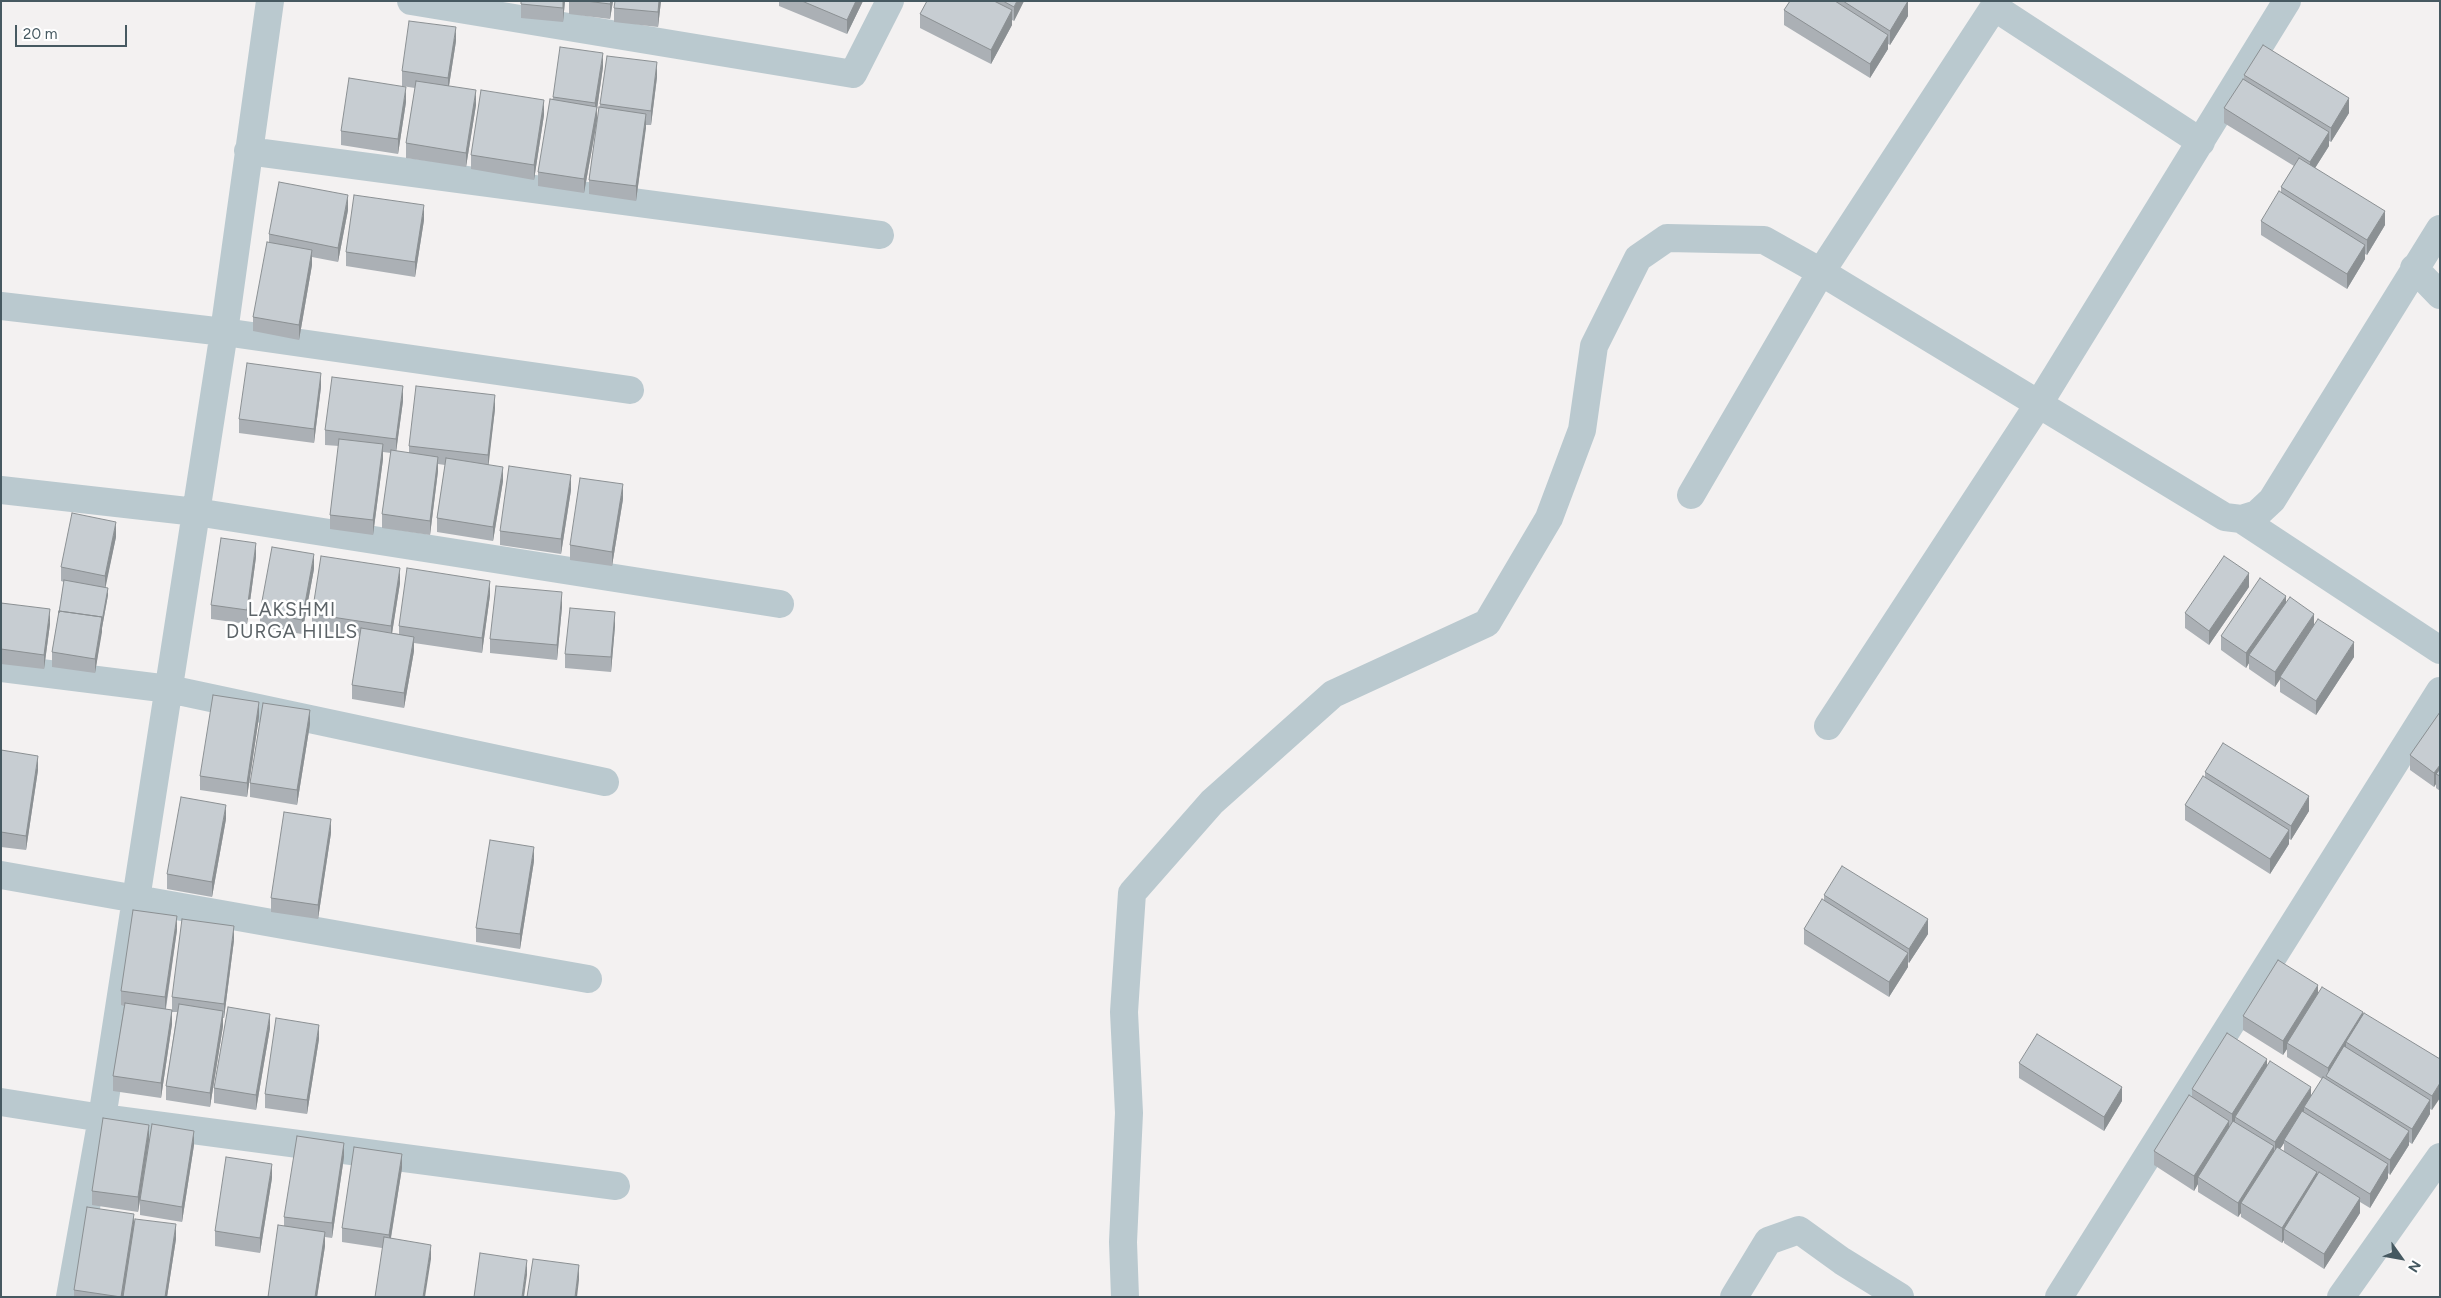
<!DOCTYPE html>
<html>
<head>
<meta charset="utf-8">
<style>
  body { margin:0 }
  #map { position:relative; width:2441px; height:1298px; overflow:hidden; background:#f3f1f1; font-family:Figtree,sans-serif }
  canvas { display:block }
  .frame { position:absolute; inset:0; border:2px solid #465961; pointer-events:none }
  .north { position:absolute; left:2376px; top:1233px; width:50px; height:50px; -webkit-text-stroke:4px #fff; paint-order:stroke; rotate:122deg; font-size:14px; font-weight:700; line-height:20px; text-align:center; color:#465961 }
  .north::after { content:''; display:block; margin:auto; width:18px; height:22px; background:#465961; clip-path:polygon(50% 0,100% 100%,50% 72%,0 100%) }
  .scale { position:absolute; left:15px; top:25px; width:112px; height:22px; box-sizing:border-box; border:2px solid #465961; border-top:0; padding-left:6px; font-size:15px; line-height:18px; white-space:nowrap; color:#465961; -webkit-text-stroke:4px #fff; paint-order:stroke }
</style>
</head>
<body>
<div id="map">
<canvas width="2441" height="1298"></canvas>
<div class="frame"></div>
<div class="north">N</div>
<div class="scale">20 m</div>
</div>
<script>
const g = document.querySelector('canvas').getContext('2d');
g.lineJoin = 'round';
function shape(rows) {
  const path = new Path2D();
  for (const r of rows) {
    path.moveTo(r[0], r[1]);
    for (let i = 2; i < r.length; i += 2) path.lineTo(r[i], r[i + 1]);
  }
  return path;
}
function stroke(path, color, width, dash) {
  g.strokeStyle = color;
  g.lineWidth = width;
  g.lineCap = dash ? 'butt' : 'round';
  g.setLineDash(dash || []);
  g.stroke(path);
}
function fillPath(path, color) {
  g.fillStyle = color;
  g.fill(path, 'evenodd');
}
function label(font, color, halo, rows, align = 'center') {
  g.font = font + ' Figtree,sans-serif';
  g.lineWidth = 5;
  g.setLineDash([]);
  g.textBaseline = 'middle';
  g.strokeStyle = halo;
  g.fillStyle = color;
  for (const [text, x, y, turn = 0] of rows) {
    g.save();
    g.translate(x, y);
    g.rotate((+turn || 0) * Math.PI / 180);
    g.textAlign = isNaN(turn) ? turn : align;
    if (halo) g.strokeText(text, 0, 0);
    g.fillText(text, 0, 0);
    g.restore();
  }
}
const minor = shape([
  [411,1,853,74,890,1],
  [1994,7,2201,142],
  [248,151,880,235],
  [2414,268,2440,295],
  [1,306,224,332,630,390],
  [1,490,196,512,780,604],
  [1691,495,1821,272,1998,1],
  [2241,519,2440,650],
  [1,668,169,689,605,782],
  [1828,726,2038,405,2287,1],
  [1,875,588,979],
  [1,1102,102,1118,616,1186],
  [70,1297,102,1118,224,332,270,1],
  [1125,1297,1123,1242,1129,1113,1124,1012,1132,893,1212,802,1333,694,1487,623,1549,518,1582,430,1594,346,1638,258,1667,238,1764,240,1821,272,2225,517,2241,519,2257,514,2272,500,2440,229],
  [1734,1297,1768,1241,1799,1230,1842,1261,1900,1297],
  [2059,1297,2440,691],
  [2341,1297,2440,1157]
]);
const wall = shape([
  [521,1,565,1,563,22,521,18],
  [569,1,613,1,610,19,569,14],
  [661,1,658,27,614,22,614,8],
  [779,1,863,1,847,34,779,6],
  [927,1,1024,1,1014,21,1012,20,1012,25,991,64,920,28,920,14],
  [1790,1,1908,1,1908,16,1890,45,1888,44,1888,49,1870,78,1784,25,1784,10],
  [456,41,449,86,476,105,466,167,406,158,406,143,415,88,402,86,402,71],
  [603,67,597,109,597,121,584,193,538,186,538,172,553,97],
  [2244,75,2349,113,2331,142,2329,141,2329,146,2315,168,2385,225,2367,255,2365,254,2365,259,2347,289,2261,235,2261,221,2281,192,2281,187,2294,166,2224,123,2224,108,2244,80],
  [657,77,651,125,646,125,636,201,589,194,589,180,600,104],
  [406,102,398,154,341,145,341,131],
  [544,115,534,180,471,169,471,155],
  [348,210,338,262,312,257,312,265,299,340,253,331,253,317,269,242,269,234],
  [424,220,415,277,346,266,346,252],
  [321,387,314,443,239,433,239,419],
  [403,401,396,451,409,453,409,446,495,409,488,464,503,481,493,541,437,532,437,518,445,465,438,464,438,471,430,535,382,528,382,514,391,453,383,452,383,459,373,535,330,529,330,515,339,446,325,445,325,430],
  [571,490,561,554,500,545,500,531],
  [623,499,612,566,570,560,570,545],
  [116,537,105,587,108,595,102,628,95,673,52,667,52,652,64,582,61,581,61,567],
  [256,557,247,624,211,619,211,605],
  [314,569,302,634,260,627,260,612],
  [400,583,392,633,399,634,399,626,490,595,482,653,414,643,414,651,404,708,352,699,352,685,360,636,312,629,312,614],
  [2249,587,2209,645,2185,628,2185,613],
  [1,603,50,624,44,669,1,664],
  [2286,603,2314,625,2354,657,2316,715,2280,692,2280,678,2275,687,2249,669,2249,663,2246,668,2221,650,2221,636],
  [562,607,557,660,490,653,490,639],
  [615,626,611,672,565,668,565,654],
  [2440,712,2440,791,2436,788,2436,784,2434,787,2410,770,2410,755],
  [259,717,247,797,200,790,200,776],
  [310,724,297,805,250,797,250,783],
  [1,750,38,770,26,850,1,847],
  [2205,772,2309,811,2291,840,2289,839,2289,844,2270,874,2185,820,2185,805,2205,777],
  [226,819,212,897,167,889,167,874],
  [331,833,318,919,271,912,271,898],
  [534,861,520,949,476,942,476,928],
  [1824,895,1928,934,1909,963,1908,962,1908,967,1889,997,1804,944,1804,929,1824,900],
  [177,930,166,1009,172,1010,172,997,234,940,224,1018,223,1018,223,1026,210,1107,166,1100,166,1086,177,1012,172,1012,172,1024,161,1098,113,1091,113,1076,124,1006,121,1005,121,991],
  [2318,994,2363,1016,2440,1059,2432,1110,2430,1109,2430,1114,2412,1144,2409,1142,2409,1145,2390,1175,2388,1173,2388,1178,2370,1208,2360,1202,2360,1213,2324,1269,2284,1243,2284,1240,2282,1243,2241,1217,2241,1213,2238,1217,2198,1192,2198,1184,2194,1191,2154,1165,2154,1151,2192,1096,2192,1089,2267,1066,2311,1096,2322,1079,2287,1057,2287,1049,2283,1055,2243,1030,2243,1016],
  [2284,1143,2284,1151,2280,1149],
  [270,1028,256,1110,214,1103,214,1088],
  [319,1039,307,1114,265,1108,265,1094],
  [2019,1063,2122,1101,2104,1131,2019,1078],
  [149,1140,194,1145,182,1222,140,1215,140,1201,138,1212,92,1205,92,1191],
  [344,1157,332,1238,325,1237,325,1246,317,1297,268,1297,284,1226,284,1217],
  [402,1168,391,1238,431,1259,382,1248,342,1242,342,1228],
  [272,1178,260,1253,215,1246,215,1231],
  [134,1224,176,1239,167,1297,74,1297,74,1290]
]);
const shadedWall = shape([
  [563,1,565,1,563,22],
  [611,1,613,1,610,19,610,4],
  [659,1,661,1,658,27,658,12],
  [856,1,863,1,847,34,847,20],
  [1017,1,1024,1,1014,21,1014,7],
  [1908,1,1908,16,1890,45,1890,31],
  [1012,10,1012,25,991,64,991,50],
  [456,27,456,41,448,92,448,78],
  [1888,35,1888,49,1870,78,1870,64],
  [603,53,603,67,597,109,597,121,584,193,584,179,595,115,595,103],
  [657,62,657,77,651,125,651,111],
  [406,87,406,102,398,154,398,139],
  [476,90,476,105,466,167,466,153],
  [2349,98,2349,113,2331,142,2331,128],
  [544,100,544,115,534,180,534,165],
  [646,114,646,128,636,201,636,186],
  [2329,132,2329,146,2310,176,2310,162],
  [348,195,348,210,338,262,338,248],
  [424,205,424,220,415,277,415,262],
  [2385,211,2385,225,2367,255,2367,240],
  [2365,245,2365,259,2347,289,2347,274],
  [312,250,312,265,299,340,299,325],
  [321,373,321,387,314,443,314,429],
  [403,386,403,401,396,453,396,439],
  [495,395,495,409,488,470,488,455],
  [383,444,383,459,373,535,373,520],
  [438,457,438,471,430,535,430,521],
  [503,467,503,481,493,541,493,527],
  [571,475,571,490,561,554,561,539],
  [623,484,623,499,612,566,612,552],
  [116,522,116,537,105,590,105,576],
  [256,543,256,557,247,624,247,610],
  [314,554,314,569,302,634,302,620],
  [400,568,400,583,391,640,391,626],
  [2249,573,2249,587,2209,645,2209,631],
  [490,581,490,595,482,653,482,638],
  [108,588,108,595,102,628,102,621],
  [562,592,562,607,557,660,557,645],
  [2286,596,2286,610,2249,655,2249,663,2246,668,2246,653],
  [50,609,50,624,44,669,44,655],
  [615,612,615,626,611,672,611,657],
  [2314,614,2314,629,2275,687,2275,672],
  [102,617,102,632,95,673,95,659],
  [414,637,414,651,404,708,404,693],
  [2354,642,2354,657,2316,715,2316,701],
  [259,702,259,717,247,797,247,783],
  [310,710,310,724,297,805,297,790],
  [38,756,38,770,26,850,26,836],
  [2440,765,2440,776,2436,774,2436,784,2434,787,2434,773],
  [2309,796,2309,811,2291,840,2291,826],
  [226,805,226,819,212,897,212,882],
  [331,819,331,833,318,919,318,905],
  [2289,830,2289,844,2270,874,2270,859],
  [534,847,534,861,520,949,520,934],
  [177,916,177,930,165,1012,165,997],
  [1928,919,1928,934,1909,963,1909,949],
  [234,926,234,940,224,1018,224,1004],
  [1908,953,1908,967,1889,997,1889,982],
  [2318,985,2318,999,2287,1043,2287,1049,2283,1055,2283,1041],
  [172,1010,172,1024,161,1098,161,1083],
  [223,1011,223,1026,210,1107,210,1093],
  [2363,1012,2363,1027,2346,1042,2346,1053,2328,1077,2328,1068],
  [270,1014,270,1028,256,1110,256,1095],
  [319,1025,319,1039,307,1114,307,1100],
  [2267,1059,2267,1073,2235,1117,2235,1123,2232,1129,2232,1114],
  [2440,1083,2440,1098,2432,1110,2432,1096],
  [2122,1087,2122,1101,2104,1131,2104,1117],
  [2311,1087,2311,1101,2304,1107,2304,1111,2285,1141,2284,1140,2284,1143,2275,1157,2275,1142],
  [2430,1100,2430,1114,2412,1144,2412,1129],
  [2229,1121,2229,1135,2198,1177,2198,1184,2194,1191,2194,1176],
  [149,1125,149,1140,138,1212,138,1197],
  [194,1131,194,1145,182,1222,182,1207],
  [2409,1131,2409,1145,2390,1175,2390,1160],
  [344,1143,344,1157,332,1238,332,1223],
  [2274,1146,2274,1161,2241,1203,2241,1213,2238,1217,2238,1203],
  [402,1154,402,1168,389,1249,389,1235],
  [272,1164,272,1178,260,1253,260,1238],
  [2388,1164,2388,1178,2370,1208,2370,1194],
  [2317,1172,2317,1186,2284,1229,2284,1240,2282,1243,2282,1228],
  [2360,1198,2360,1213,2324,1269,2324,1254],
  [134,1214,134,1228,124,1297,121,1297],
  [176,1224,176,1239,167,1297,165,1297],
  [325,1232,325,1246,317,1297,315,1297],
  [431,1245,431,1259,425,1297,423,1297],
  [527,1260,527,1275,524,1297,522,1297],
  [579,1265,579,1280,577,1297,575,1297]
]);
const building = shape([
  [521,1,563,1,563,8,521,4,521,1],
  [586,1,611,1,610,4,586,1],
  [615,1,659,1,658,12,614,8,615,1],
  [802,1,856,1,847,20,802,1],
  [927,1,994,1,1012,10,991,50,920,14,927,1],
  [1003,1,1017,1,1014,7,1003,1],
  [1790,1,1835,1,1888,35,1870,64,1784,10,1790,1],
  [1843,1,1908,1,1890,31,1843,1],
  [409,21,456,27,448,78,402,71,409,21],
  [2263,45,2349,98,2331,128,2244,75,2263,45],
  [560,47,603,53,595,103,553,97,560,47],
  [607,56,657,62,651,111,600,104,607,56],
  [349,78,406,87,398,139,341,131,349,78],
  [2243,79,2329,132,2310,162,2224,108,2243,79],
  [416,81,476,90,466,153,406,143,416,81],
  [481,90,544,100,534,165,471,155,481,90],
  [550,99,597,107,584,179,538,172,550,99],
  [599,107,646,114,636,186,589,180,599,107],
  [2299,158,2385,211,2367,240,2281,187,2299,158],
  [279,182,348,195,338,248,269,234,279,182],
  [2279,191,2365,245,2347,274,2261,221,2279,191],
  [354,195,424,205,415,262,346,252,354,195],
  [267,242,312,250,299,325,253,317,267,242],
  [247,363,321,373,314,429,239,419,247,363],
  [332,377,403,386,396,439,325,430,332,377],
  [416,386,495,395,488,455,409,446,416,386],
  [339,439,383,444,373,520,330,515,339,439],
  [391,450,438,457,430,521,382,514,391,450],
  [446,458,503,467,493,527,437,518,446,458],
  [509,466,571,475,561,539,500,531,509,466],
  [580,478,623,484,612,552,570,545,580,478],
  [72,513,116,522,105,576,61,567,72,513],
  [221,538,256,543,247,610,211,605,221,538],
  [272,547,314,554,302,620,260,612,272,547],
  [321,556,400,568,391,626,312,614,321,556],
  [2224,556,2249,573,2209,631,2185,613,2224,556],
  [407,568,490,581,482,638,399,626,407,568],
  [2260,578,2286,596,2246,653,2221,636,2260,578],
  [64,580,108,588,102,621,102,617,59,611,59,613,64,580],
  [496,586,562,592,557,645,490,639,496,586],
  [2290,597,2314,614,2275,672,2249,655,2290,597],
  [1,603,50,609,44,655,1,649,1,603],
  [570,608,615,612,611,657,565,654,570,608],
  [59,611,102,617,95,659,52,652,59,611],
  [2318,619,2354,642,2316,701,2280,677,2318,619],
  [361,628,414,637,404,693,352,685,361,628],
  [213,695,259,702,247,783,200,776,213,695],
  [263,703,310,710,297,790,250,783,263,703],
  [2440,712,2440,765,2434,773,2410,755,2440,712],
  [2223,743,2309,796,2291,826,2205,772,2223,743],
  [1,750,38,756,26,836,1,832,1,750],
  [2440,769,2440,776,2436,774,2440,769],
  [2203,776,2289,830,2270,859,2185,805,2203,776],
  [181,797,226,805,212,882,167,874,181,797],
  [284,812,331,819,318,905,271,898,284,812],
  [490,840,534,847,520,934,476,928,490,840],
  [1842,866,1928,919,1909,949,1824,895,1842,866],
  [1822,899,1908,953,1889,982,1804,929,1822,899],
  [133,910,177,916,165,997,121,991,133,910],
  [182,919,234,926,224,1004,172,997,182,919],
  [2278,960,2318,985,2283,1041,2243,1016,2278,960],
  [2322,987,2363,1012,2328,1068,2287,1043,2322,987],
  [125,1003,172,1010,161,1083,113,1076,125,1003],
  [179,1004,223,1011,210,1093,166,1086,179,1004],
  [228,1007,270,1014,256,1095,214,1088,228,1007],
  [2364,1013,2440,1059,2440,1083,2432,1096,2346,1042,2364,1013],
  [276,1018,319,1025,307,1100,265,1094,276,1018],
  [2227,1033,2267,1059,2232,1114,2192,1089,2227,1033],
  [2037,1034,2122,1087,2104,1117,2019,1063,2037,1034],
  [2344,1046,2430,1100,2412,1129,2326,1076,2344,1046],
  [2270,1061,2311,1087,2275,1142,2235,1117,2270,1061],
  [2323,1077,2409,1131,2390,1160,2304,1107,2323,1077],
  [2189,1095,2229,1121,2194,1176,2154,1151,2189,1095],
  [2302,1111,2388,1164,2370,1194,2284,1140,2302,1111],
  [103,1118,149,1125,138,1197,92,1191,103,1118],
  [2233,1121,2274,1146,2238,1203,2198,1177,2233,1121],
  [152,1124,194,1131,182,1207,140,1200,152,1124],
  [297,1136,344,1143,332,1223,284,1217,297,1136],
  [354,1147,402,1154,389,1235,342,1228,354,1147],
  [2277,1147,2317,1172,2282,1228,2241,1203,2277,1147],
  [226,1157,272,1164,260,1238,215,1231,226,1157],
  [2319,1172,2360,1198,2324,1254,2284,1229,2319,1172],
  [87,1207,134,1214,121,1297,74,1290,87,1207],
  [135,1219,176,1224,165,1297,123,1297,135,1219],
  [278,1225,325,1232,315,1297,268,1297,278,1225],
  [384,1237,431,1245,423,1297,375,1297,384,1237],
  [480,1253,527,1260,522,1297,474,1297,480,1253],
  [533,1259,579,1265,575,1297,527,1297,533,1259]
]);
const neighbourhoodNames = [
  ["LAKSHMI",292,610],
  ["DURGA HILLS",292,632]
];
stroke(minor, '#bac9cf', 28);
fillPath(wall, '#abb0b5');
fillPath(shadedWall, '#8b9093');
fillPath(building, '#c7cdd2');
stroke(building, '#8b9093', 1);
g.letterSpacing = '1px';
label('19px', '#5c6367', '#fff', neighbourhoodNames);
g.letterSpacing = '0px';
</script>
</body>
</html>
